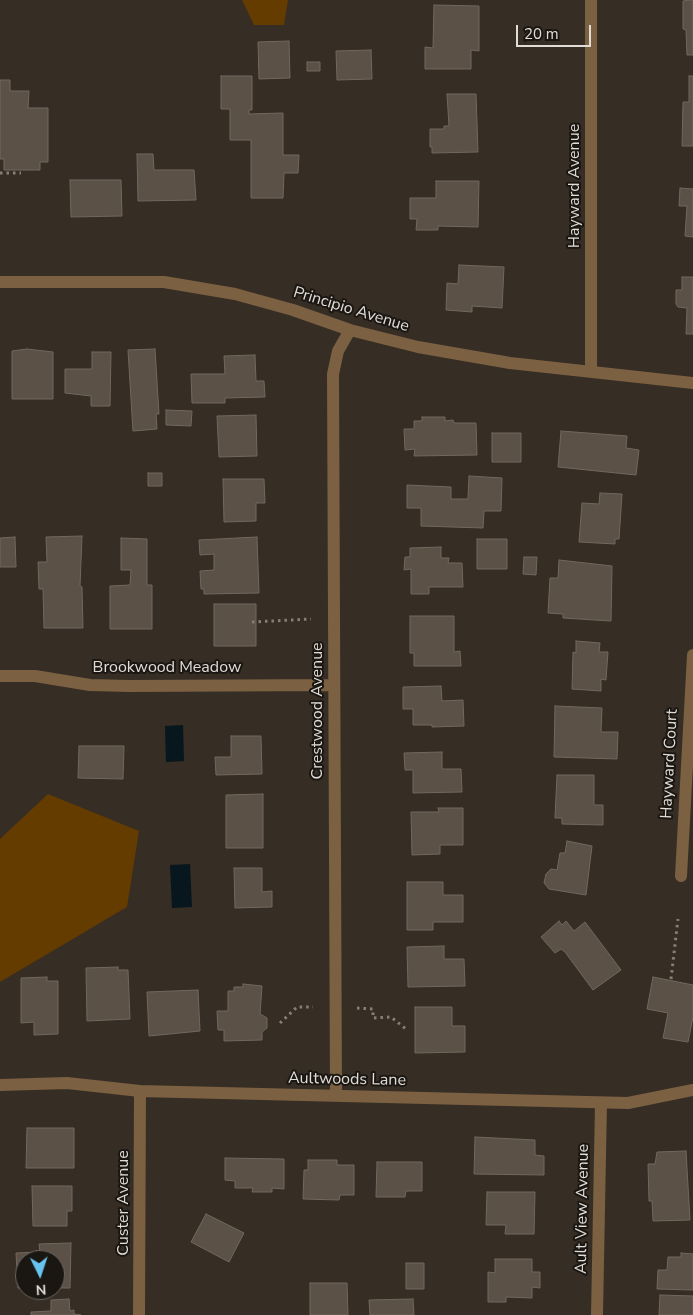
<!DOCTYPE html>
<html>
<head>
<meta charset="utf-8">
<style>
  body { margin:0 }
  #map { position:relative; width:693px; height:1315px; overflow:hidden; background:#362d24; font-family:"Nunito Sans",sans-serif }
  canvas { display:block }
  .north { position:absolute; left:15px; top:1250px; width:50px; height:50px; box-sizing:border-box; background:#1a1612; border:1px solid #6a6560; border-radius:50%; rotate:176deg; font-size:14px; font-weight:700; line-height:20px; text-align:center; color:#e2dcd6 }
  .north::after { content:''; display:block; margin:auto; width:18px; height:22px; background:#67c4ef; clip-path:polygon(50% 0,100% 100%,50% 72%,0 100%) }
  .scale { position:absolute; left:516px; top:25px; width:75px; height:22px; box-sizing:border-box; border:2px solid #e2dcd6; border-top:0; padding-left:6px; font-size:15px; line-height:18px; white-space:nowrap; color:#e2dcd6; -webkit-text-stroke:4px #1a1612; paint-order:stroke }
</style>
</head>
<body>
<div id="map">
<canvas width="693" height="1315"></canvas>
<div class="north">N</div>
<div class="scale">20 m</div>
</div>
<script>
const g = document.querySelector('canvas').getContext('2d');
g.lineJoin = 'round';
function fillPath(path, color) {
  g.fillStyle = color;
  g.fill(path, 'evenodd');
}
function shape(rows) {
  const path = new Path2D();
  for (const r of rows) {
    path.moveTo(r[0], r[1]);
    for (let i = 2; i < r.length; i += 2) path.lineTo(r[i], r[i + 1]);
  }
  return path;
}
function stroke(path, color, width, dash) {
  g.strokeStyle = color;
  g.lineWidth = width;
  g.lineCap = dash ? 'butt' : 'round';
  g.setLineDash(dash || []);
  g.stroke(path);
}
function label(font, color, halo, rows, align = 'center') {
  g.font = font + ' "Nunito Sans",sans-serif';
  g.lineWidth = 4;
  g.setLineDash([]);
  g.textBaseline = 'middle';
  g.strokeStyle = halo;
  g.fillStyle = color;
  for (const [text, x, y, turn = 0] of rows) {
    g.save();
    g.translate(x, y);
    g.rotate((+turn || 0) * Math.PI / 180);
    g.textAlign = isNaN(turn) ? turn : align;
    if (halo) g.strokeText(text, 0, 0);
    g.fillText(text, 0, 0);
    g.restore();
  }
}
const green = shape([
  [242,0,288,0,284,25,254,25],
  [48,794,139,831,127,907,0,982,0,839]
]);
const water = shape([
  [183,725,184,761,166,762,165,726],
  [190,864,192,907,172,908,170,865]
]);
const building = shape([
  [689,0,693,0,693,55,687,55,686,30,683,29,683,1,689,0],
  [434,5,479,6,479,51,471,50,471,69,425,69,425,47,433,48,434,5],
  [289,41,290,78,259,79,258,42,289,41],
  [371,50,372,79,337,80,336,51,371,50],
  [307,62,320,62,320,71,307,71,307,62],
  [221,76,252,76,252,110,249,110,249,114,283,113,283,155,299,155,298,173,284,173,283,198,251,198,251,140,230,140,230,109,221,109,221,76],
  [689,76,693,76,693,146,682,146,683,102,689,102,689,76],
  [0,80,10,80,10,91,29,91,28,108,48,108,48,162,40,162,40,170,4,170,4,159,0,159,0,80],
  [447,94,476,94,478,152,432,153,432,147,430,147,430,129,444,129,444,126,449,126,447,94],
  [137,154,153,154,154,170,194,170,196,200,138,201,137,154],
  [70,180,121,180,122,216,71,217,70,180],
  [436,181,479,181,478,227,438,226,438,230,416,230,417,219,410,219,410,198,436,198,436,181],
  [680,188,693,189,693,237,685,236,687,206,679,206,680,188],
  [459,265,504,267,502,308,472,306,472,312,446,310,447,283,458,284,459,265],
  [682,277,693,277,693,334,686,334,687,308,678,307,676,304,676,290,682,290,682,277],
  [27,349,53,352,53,399,12,399,12,351,27,349],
  [155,349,159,414,156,414,157,429,133,431,128,350,155,349],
  [92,352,111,352,110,406,91,406,91,396,65,393,65,369,92,369,92,352],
  [255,355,256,381,264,381,265,397,225,398,225,403,192,403,191,374,225,374,224,356,255,355],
  [166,410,192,411,191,426,166,425,166,410],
  [256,415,257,456,219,457,217,416,256,415],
  [422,417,445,417,445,421,453,420,454,423,476,423,477,455,414,456,415,449,405,450,404,429,414,429,414,421,422,421,422,417],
  [561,431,627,436,626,448,639,450,636,475,558,467,561,431],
  [492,433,521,433,521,462,492,462,492,433],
  [148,473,162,473,162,486,148,486,148,473],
  [469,476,502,478,501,511,484,511,483,528,421,526,421,508,407,508,407,485,451,487,451,499,468,499,469,476],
  [223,479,264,479,265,503,256,503,256,521,224,522,223,479],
  [600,493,622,494,619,539,615,539,615,544,579,542,582,503,599,504,600,493],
  [82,536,80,586,82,587,83,628,44,628,43,589,39,589,38,562,47,562,46,537,82,536],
  [15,537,16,567,0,567,0,538,15,537],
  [257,537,259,593,204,594,204,589,201,589,200,571,214,570,214,554,200,555,199,540,257,537],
  [121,538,147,539,147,585,152,585,152,629,110,629,110,586,130,585,131,570,121,570,121,538],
  [477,539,507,539,507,569,477,569,477,539],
  [441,547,441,558,449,558,448,563,462,563,463,587,429,587,429,594,411,594,411,569,404,570,405,557,410,557,410,548,441,547],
  [524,557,537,557,536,575,523,574,524,557],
  [559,560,612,566,611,621,563,618,563,614,548,613,550,578,558,578,559,560],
  [214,604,256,604,256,646,214,646,214,604],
  [410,616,454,616,454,652,460,651,461,666,414,666,414,653,410,653,410,616],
  [576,641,600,643,599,652,608,652,606,680,601,679,601,691,572,689,573,652,576,653,576,641],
  [441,686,442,701,463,700,464,726,432,727,432,725,413,725,413,709,403,709,403,687,441,686],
  [555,706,602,708,601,732,618,732,617,759,554,757,555,706],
  [231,736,261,736,262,774,216,775,215,757,231,757,231,736],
  [79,746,124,746,123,779,78,778,79,746],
  [442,752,442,769,461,769,462,792,413,793,413,770,405,770,404,753,442,752],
  [557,775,594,775,594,805,603,805,603,825,562,824,562,818,555,818,557,775],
  [263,794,263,848,226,848,226,795,263,794],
  [438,808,463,808,463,845,440,845,440,854,412,855,411,812,439,812,438,808],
  [567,841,592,846,586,895,549,889,544,883,546,874,551,869,557,870,560,853,565,853,567,841],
  [234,868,262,868,262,892,272,891,272,907,235,908,234,868],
  [407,882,443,882,443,895,463,895,463,922,433,922,433,930,407,930,407,882],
  [559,921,562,925,566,921,574,931,585,922,621,970,593,990,565,952,561,949,555,953,541,937,559,921],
  [444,946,444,959,464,959,465,986,408,987,407,947,444,946],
  [118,967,118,970,128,970,130,1019,87,1021,86,968,118,967],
  [47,977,47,981,58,981,58,1034,34,1035,34,1022,21,1023,21,978,47,977],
  [653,977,693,985,693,1017,688,1042,663,1038,668,1013,647,1009,653,977],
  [243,984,262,986,260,1014,267,1018,267,1028,262,1032,262,1040,224,1041,224,1030,218,1030,217,1011,228,1011,228,991,234,991,234,987,243,987,243,984],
  [198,990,200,1031,149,1036,147,992,198,990],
  [415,1007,452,1007,452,1026,465,1026,465,1052,415,1053,415,1007],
  [27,1128,74,1128,74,1168,26,1168,27,1128],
  [475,1137,535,1140,535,1155,544,1156,544,1175,474,1174,475,1137],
  [686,1151,690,1220,653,1221,652,1201,649,1201,648,1164,655,1164,657,1152,686,1151],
  [225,1158,284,1159,284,1189,272,1188,272,1192,252,1192,253,1188,235,1188,235,1181,225,1180,225,1158],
  [308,1160,337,1160,337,1165,354,1165,354,1195,340,1195,339,1200,303,1199,304,1170,308,1170,308,1160],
  [377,1162,422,1162,422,1191,406,1191,405,1197,376,1197,377,1162],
  [32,1186,72,1186,72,1211,67,1211,67,1226,33,1226,32,1186],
  [487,1192,535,1192,534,1234,505,1234,506,1225,486,1225,487,1192],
  [206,1214,244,1233,229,1262,191,1242,206,1214],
  [71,1243,70,1288,55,1288,55,1260,25,1260,25,1288,18,1288,16,1253,40,1252,39,1244,71,1243],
  [681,1253,693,1254,693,1290,657,1289,658,1270,667,1270,668,1257,681,1257,681,1253],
  [495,1259,532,1259,532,1272,540,1272,540,1288,532,1287,532,1298,506,1297,506,1302,488,1302,488,1272,495,1273,495,1259],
  [406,1263,424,1263,424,1289,406,1289,406,1263],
  [310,1283,347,1283,348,1315,310,1315,310,1283],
  [660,1295,693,1296,693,1315,659,1315,660,1295],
  [69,1299,70,1311,74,1310,74,1314,81,1315,31,1315,31,1312,51,1311,51,1300,69,1299],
  [413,1299,414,1315,370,1315,369,1300,413,1299]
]);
const path = shape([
  [0,173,21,173],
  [252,622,311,619],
  [671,979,678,919],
  [357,1008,373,1009,373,1018,391,1017,406,1029],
  [280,1023,297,1007,313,1007]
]);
const minor = shape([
  [591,0,591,371],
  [0,282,164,282,235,294,293,310,350,330,418,347,510,363,693,383],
  [0,676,35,676,90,685,129,686,334,685],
  [681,876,693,655],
  [0,1085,67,1083,140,1091,628,1103,693,1090],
  [336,1096,333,374,338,351,350,330],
  [139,1315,140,1091],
  [597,1315,601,1103]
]);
const streetNames = [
  ["Hayward Avenue",575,186,-90],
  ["Principio Avenue",351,310,17],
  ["Brookwood Meadow",167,668],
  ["Crestwood Avenue",318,711,-90],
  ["Hayward Court",670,764,-87],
  ["Aultwoods Lane",347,1080,1],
  ["Custer Avenue",124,1203,-90],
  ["Ault View Avenue",583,1209,-89]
];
fillPath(green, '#643c00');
fillPath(water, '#08161d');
fillPath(building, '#5b5147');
stroke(building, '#72685e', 1);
stroke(path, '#888078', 3, [2.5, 4]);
stroke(minor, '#7b6042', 12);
label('16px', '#e2dcd6', '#1a1612', streetNames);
</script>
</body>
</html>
